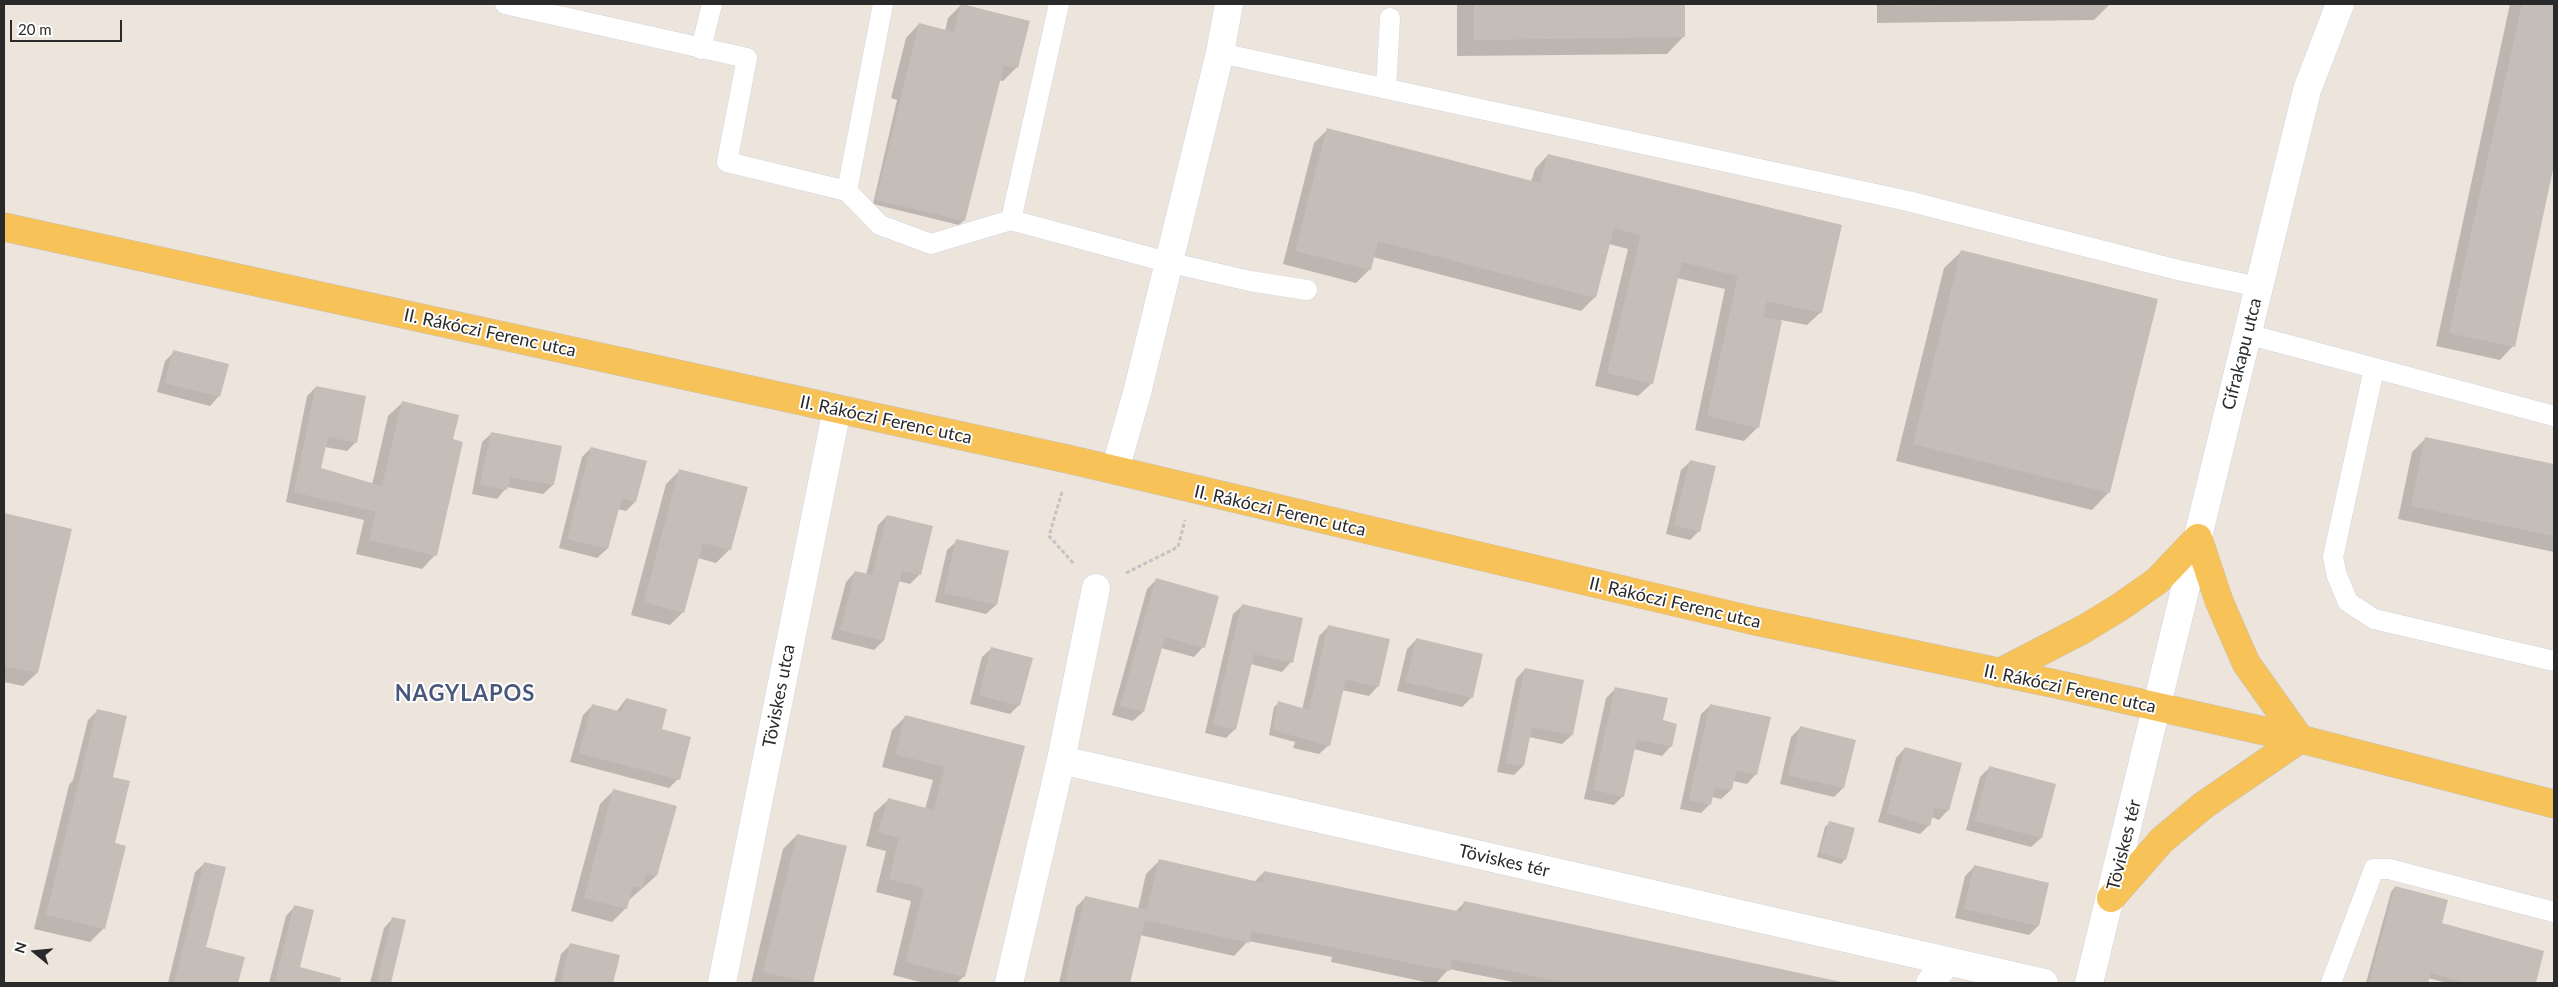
<!DOCTYPE html>
<html>
<head>
<meta charset="utf-8">
<style>
  body { margin:0 }
  #map { position:relative; width:2558px; height:987px; overflow:hidden; background:#ede4dc; font-family:Lato,sans-serif }
  canvas { display:block }
  .frame { position:absolute; inset:0; border:5px solid #2a2a2a; pointer-events:none }
  .north { position:absolute; left:10px; top:927px; width:50px; height:50px; -webkit-text-stroke:4px #fff; paint-order:stroke; rotate:287deg; font-size:14px; font-weight:700; line-height:20px; text-align:center; color:#2a2a2a }
  .north::after { content:''; display:block; margin:auto; width:18px; height:22px; background:#2a2a2a; clip-path:polygon(50% 0,100% 100%,50% 72%,0 100%) }
  .scale { position:absolute; left:10px; top:20px; width:112px; height:22px; box-sizing:border-box; border:2px solid #2a2a2a; border-top:0; padding-left:6px; font-size:15px; line-height:18px; white-space:nowrap; color:#2a2a2a; -webkit-text-stroke:4px #fff; paint-order:stroke }
</style>
</head>
<body>
<div id="map">
<canvas width="2558" height="987"></canvas>
<div class="frame"></div>
<div class="north">N</div>
<div class="scale">20 m</div>
</div>
<script>
const g = document.querySelector('canvas').getContext('2d');
g.lineJoin = 'round';
function fillPath(path, color) {
  g.fillStyle = color;
  g.fill(path, 'evenodd');
}
function shape(rows) {
  const path = new Path2D();
  for (const r of rows) {
    path.moveTo(r[0], r[1]);
    for (let i = 2; i < r.length; i += 2) path.lineTo(r[i], r[i + 1]);
  }
  return path;
}
function stroke(path, color, width, dash) {
  g.strokeStyle = color;
  g.lineWidth = width;
  g.lineCap = dash ? 'butt' : 'round';
  g.setLineDash(dash || []);
  g.stroke(path);
}
function label(font, color, halo, rows, align = 'center') {
  g.font = font + ' Lato,sans-serif';
  g.lineWidth = 4;
  g.setLineDash([]);
  g.textBaseline = 'middle';
  g.strokeStyle = halo;
  g.fillStyle = color;
  for (const [text, x, y, turn = 0] of rows) {
    g.save();
    g.translate(x, y);
    g.rotate((+turn || 0) * Math.PI / 180);
    g.textAlign = isNaN(turn) ? turn : align;
    if (halo) g.strokeText(text, 0, 0);
    g.fillText(text, 0, 0);
    g.restore();
  }
}
const shadow = shape([
  [962,4,1029,22,1016,68,1003,81,998,80,964,220,959,225,873,204,897,100,891,98,906,38,919,24,945,31,948,18],
  [1457,4,1743,4,1684,4,1684,36,1667,54,1457,56],
  [1877,4,2110,4,2094,20,1877,23],
  [2510,4,2554,4,2554,163,2513,346,2500,360,2436,346],
  [1328,129,1531,182,1535,169,1548,155,1821,312,1807,325,1781,320,1758,427,1744,441,1695,430,1725,289,1677,278,1652,383,1638,396,1595,386,1628,249,1609,244,1595,297,1581,311,1373,257,1370,269,1356,283,1283,264,1314,143],
  [1962,251,2109,492,2092,510,1896,461,1944,268],
  [174,352,219,396,210,406,157,392,165,361],
  [316,387,356,442,347,451,325,447,320,469,372,485,388,416,402,403,452,440,435,555,422,569,356,554,364,520,286,502,307,396],
  [492,433,560,447,553,485,543,494,507,487,497,499,472,494,482,442],
  [2426,438,2554,466,2554,552,2398,519,2412,452],
  [591,448,635,502,626,511,617,509,607,549,597,558,559,548,582,457],
  [1691,461,1699,531,1690,540,1666,534,1681,470],
  [680,470,730,549,716,563,698,558,683,612,670,625,631,615,666,484],
  [4,514,71,530,37,673,23,686,4,682],
  [887,516,919,575,910,584,898,581,883,641,874,650,831,639,846,582,855,572,866,575,878,525],
  [957,541,996,605,986,614,935,602,947,550],
  [1156,580,1203,647,1194,657,1161,648,1143,712,1133,721,1112,715,1147,589],
  [1243,605,1291,662,1282,672,1251,664,1235,729,1226,738,1205,733,1233,614],
  [1329,626,1378,686,1369,696,1342,690,1329,745,1319,754,1293,748,1295,742,1269,735,1274,707,1279,703,1302,710,1319,636],
  [1416,640,1472,697,1462,707,1397,691,1407,649],
  [992,648,1019,705,1010,714,970,704,982,657],
  [1525,669,1572,735,1562,744,1529,737,1523,766,1514,775,1497,772,1516,679],
  [1615,689,1661,721,1671,746,1662,756,1633,749,1623,796,1614,805,1584,799,1606,698],
  [626,699,660,730,678,779,669,788,570,762,583,715,592,706,616,712],
  [1711,705,1756,774,1747,784,1733,781,1731,790,1721,799,1712,797,1710,804,1701,813,1680,809,1701,714],
  [97,711,111,778,113,844,124,846,103,929,90,942,34,929,69,785,73,780,88,720],
  [906,716,1023,747,964,976,957,983,924,983,893,975,911,901,876,892,886,851,866,846,874,813,888,800,925,809,933,780,882,767,892,730],
  [1800,728,1855,741,1843,788,1834,797,1780,784,1791,737],
  [1905,748,1948,810,1939,820,1931,817,1929,825,1920,834,1878,822,1896,758],
  [1989,768,2054,784,2041,838,2031,847,1966,830,1980,777],
  [614,790,656,876,628,901,626,908,612,922,571,911,600,804],
  [1830,822,1845,859,1841,864,1817,857,1825,827],
  [797,835,845,847,811,983,751,983,783,849],
  [1159,861,1254,882,1264,872,1455,912,1464,903,1843,983,1518,983,1449,969,1436,983,1430,983,1331,962,1332,957,1248,941,1234,956,1140,935,1129,983,1059,983,1076,907,1086,897,1138,909,1146,874],
  [205,863,205,948,243,958,237,983,168,983,195,872],
  [1974,867,2047,884,2038,926,2029,935,1955,918,1965,876],
  [2395,887,2440,924,2543,952,2534,983,2447,983,2428,978,2427,983,2366,983,2391,892],
  [295,906,298,968,340,979,339,983,269,983,286,916],
  [393,918,404,921,390,983,370,983,384,928],
  [570,945,618,955,612,983,554,983,561,954]
]);
const building = shape([
  [961,4,1030,21,1018,68,1004,65,965,221,876,200,919,23,954,32],
  [1474,4,1685,4,1685,37,1474,40],
  [1894,4,1948,4,1948,5,1894,6],
  [2522,4,2554,4,2554,165,2515,347,2449,333],
  [1327,128,1540,183,1548,154,1842,225,1822,313,1767,301,1763,317,1782,321,1759,428,1707,416,1738,276,1682,262,1653,384,1607,373,1641,235,1614,228,1596,298,1378,241,1371,270,1295,251],
  [1961,250,2158,299,2110,493,1913,444],
  [173,350,229,364,220,397,165,383],
  [316,386,366,396,357,443,328,437,321,468,382,486,402,401,459,415,453,439,463,442,437,556,369,540,376,512,294,492],
  [491,432,562,446,554,485,510,477,507,490,480,485],
  [2425,437,2554,464,2554,536,2411,506],
  [591,447,647,461,636,502,622,498,608,549,567,539],
  [1690,460,1716,466,1700,532,1674,525],
  [679,469,748,487,731,550,703,543,684,613,644,602],
  [4,513,72,529,38,673,4,666],
  [887,515,933,526,921,575,902,571,884,641,840,630,855,571,872,575],
  [956,539,1009,551,997,605,944,593],
  [1156,578,1219,596,1205,648,1165,637,1144,712,1120,706],
  [1242,604,1303,618,1293,663,1254,654,1236,730,1213,724],
  [1328,625,1390,639,1379,687,1346,679,1330,746,1273,730,1278,701,1309,710],
  [1416,638,1483,654,1473,698,1406,682],
  [991,647,1033,658,1020,706,979,695],
  [1525,668,1584,680,1573,735,1532,727,1524,766,1506,763],
  [1615,687,1668,698,1663,720,1677,724,1672,747,1637,739,1624,797,1593,790],
  [626,698,667,709,662,729,691,737,680,780,579,753,592,704,622,712],
  [1710,704,1771,717,1757,775,1736,770,1732,790,1715,787,1711,805,1689,800],
  [97,709,127,716,113,777,130,781,115,843,126,846,105,929,46,915],
  [905,715,1025,746,965,977,906,962,924,888,889,879,899,838,878,832,888,798,934,810,945,767,895,754],
  [1800,726,1856,740,1844,788,1788,775],
  [1905,747,1962,763,1949,811,1935,807,1930,826,1887,813],
  [1989,766,2056,784,2042,838,1975,821],
  [613,789,677,806,657,876,646,873,642,888,633,886,627,909,584,898],
  [1829,821,1855,828,1846,860,1820,853],
  [797,834,847,846,813,983,763,972],
  [1159,859,1263,883,1264,871,1462,912,1464,901,1846,983,1568,983,1452,959,1450,971,1252,931,1249,943,1145,920,1130,983,1065,983,1085,896,1147,910],
  [204,862,226,867,206,947,245,957,238,983,174,983],
  [1974,865,2049,883,2039,926,1964,909],
  [2395,886,2448,900,2442,923,2544,951,2536,983,2466,983,2431,973,2428,983,2369,983],
  [294,905,314,910,300,967,341,978,340,983,275,983],
  [392,917,406,920,391,983,377,983],
  [570,943,620,955,613,983,561,983]
]);
const path = shape([
  [1062,492,1049,536,1074,564],
  [1126,573,1178,547,1185,520]
]);
const service = shape([
  [505,4,747,58,727,162,847,191,880,225,931,244,1011,220,1167,262,1250,281,1307,290],
  [701,49,712,4],
  [1220,53,1908,201,2178,270,2259,287],
  [1386,89,1390,18],
  [847,191,883,4],
  [1011,220,1059,4],
  [2247,334,2554,416],
  [2374,369,2333,557,2337,576,2348,602,2374,619,2554,661],
  [2331,983,2374,869,2389,869,2554,912]
]);
const minor = shape([
  [1115,470,1137,393,1220,53,1229,4],
  [1061,760,2044,983],
  [722,983,837,409],
  [1009,983,1061,760,1096,588],
  [1930,983,1947,962],
  [2089,983,2307,90,2340,4]
]);
const primary = shape([
  [4,227,1072,460,1755,621,2056,684,2300,739,2554,804],
  [1999,673,2084,629,2120,607,2157,581,2198,538,2219,601,2246,663,2300,739],
  [2111,898,2162,840,2204,805,2300,739]
]);
const streetNames = [
  ["II. Rákóczi Ferenc utca",490,333,12],
  ["Cifrakapu utca",2242,354,-76],
  ["II. Rákóczi Ferenc utca",886,420,12],
  ["II. Rákóczi Ferenc utca",1280,511,13],
  ["II. Rákóczi Ferenc utca",1675,603,13],
  ["II. Rákóczi Ferenc utca",2070,689,12],
  ["Töviskes utca",779,696,-79],
  ["Töviskes tér",2124,845,-76],
  ["Töviskes tér",1504,861,13]
];
const districtNames = [
  ["NAGYLAPOS",465,694]
];
fillPath(shadow, '#0003');
fillPath(building, '#c5beb8');
stroke(service, '#d1d6e4', 21);
stroke(minor, '#d1d6e4', 29);
stroke(primary, '#c3c3c3', 29);
stroke(path, '#c3c3c3', 3, [4, 2.5]);
stroke(service, '#fff', 20);
stroke(minor, '#fff', 28);
stroke(primary, '#f7c257', 28);
label('18px', '#2a2a2a', '#fff', streetNames);
g.letterSpacing = '1px';
label('bold 22px', '#49577d', '#fff', districtNames);
g.letterSpacing = '0px';
</script>
</body>
</html>
